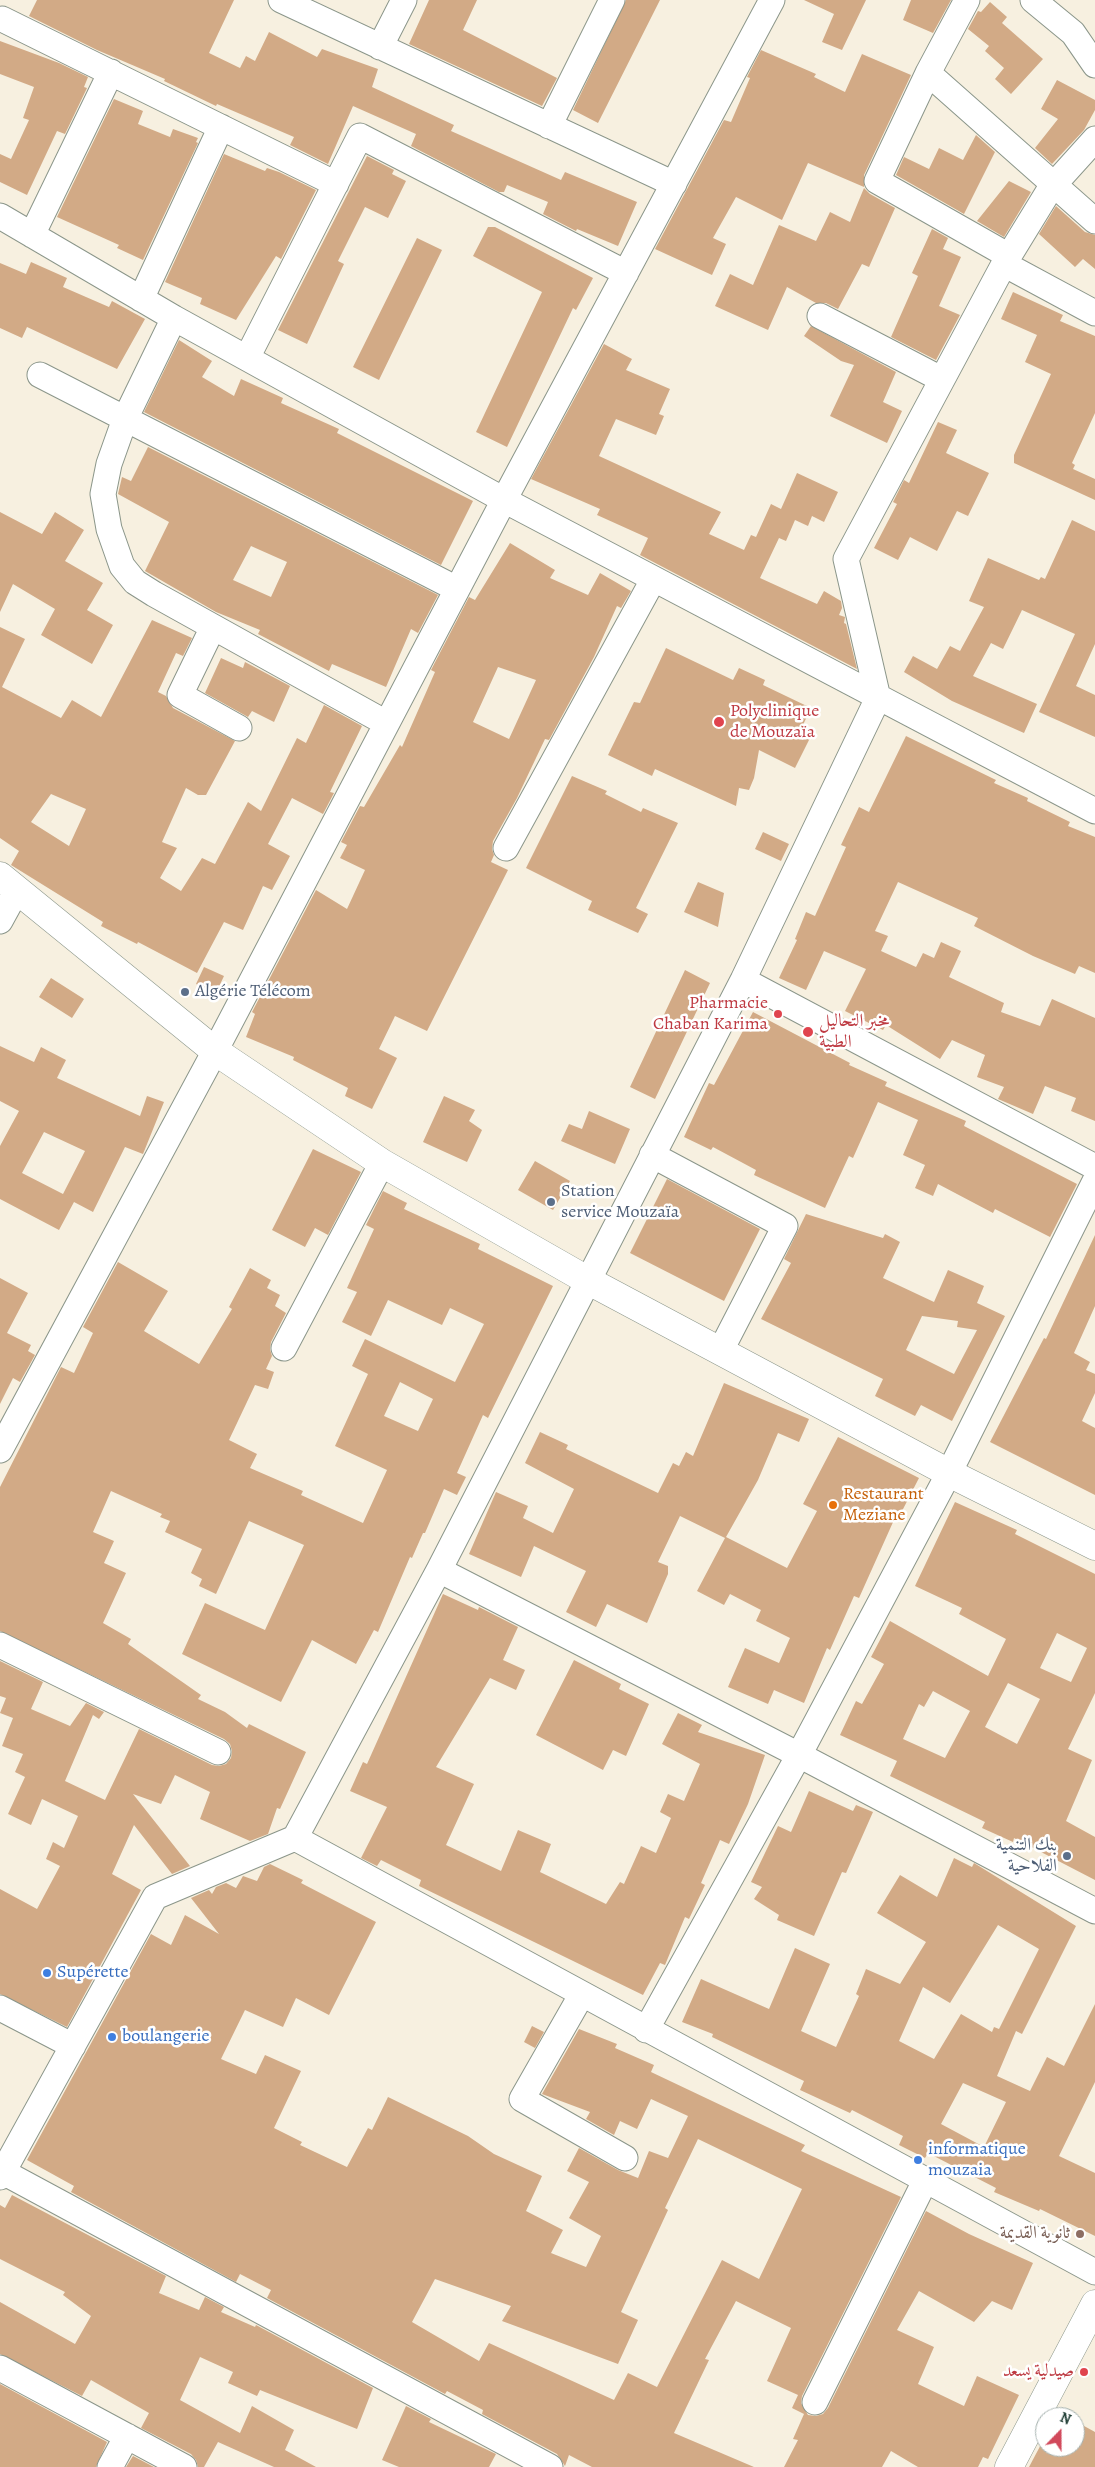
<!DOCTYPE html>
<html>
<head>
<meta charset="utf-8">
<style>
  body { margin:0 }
  #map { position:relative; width:1095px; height:2467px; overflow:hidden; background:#f7f0e0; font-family:Alegreya,serif }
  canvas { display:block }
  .north { position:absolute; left:1035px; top:2407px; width:50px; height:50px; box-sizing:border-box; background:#fff; border:1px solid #a5b1ae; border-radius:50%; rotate:22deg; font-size:14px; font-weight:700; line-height:20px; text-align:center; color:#1f3d34 }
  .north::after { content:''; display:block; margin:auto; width:18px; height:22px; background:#d1495b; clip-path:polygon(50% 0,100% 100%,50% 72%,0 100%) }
</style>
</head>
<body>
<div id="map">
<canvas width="1095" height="2467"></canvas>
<div class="north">N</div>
</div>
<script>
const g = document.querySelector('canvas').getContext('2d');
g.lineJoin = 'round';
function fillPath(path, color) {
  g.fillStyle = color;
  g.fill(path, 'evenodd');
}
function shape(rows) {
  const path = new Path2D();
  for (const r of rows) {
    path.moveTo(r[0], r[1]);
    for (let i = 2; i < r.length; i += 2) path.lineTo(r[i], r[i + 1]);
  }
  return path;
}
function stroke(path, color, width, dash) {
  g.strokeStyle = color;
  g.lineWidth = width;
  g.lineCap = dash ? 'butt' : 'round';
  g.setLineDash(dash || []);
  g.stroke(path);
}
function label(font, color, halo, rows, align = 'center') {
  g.font = font + ' Alegreya,Amiri,serif';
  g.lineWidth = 5;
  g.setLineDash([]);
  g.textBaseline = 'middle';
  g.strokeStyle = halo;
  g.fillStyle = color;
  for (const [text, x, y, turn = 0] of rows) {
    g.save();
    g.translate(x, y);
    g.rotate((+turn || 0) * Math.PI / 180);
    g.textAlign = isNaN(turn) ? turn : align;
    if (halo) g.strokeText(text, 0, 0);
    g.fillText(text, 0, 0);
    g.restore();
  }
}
const building = shape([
  [37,0,234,0,209,53,240,68,246,56,255,61,269,32,317,57,322,49,378,69,372,87,454,125,451,131,561,180,565,172,637,202,618,246,577,229,576,231,543,214,548,202,507,185,504,192,499,192,411,146,416,134,353,106,328,164,290,145,294,137,217,104,216,106,164,81,165,79,97,50,29,16],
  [429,0,477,0,463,30,557,78,542,106,409,44],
  [626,0,660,0,598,123,573,110],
  [804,0,866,0,842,50,822,42,834,14],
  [911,0,951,0,933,33,903,20],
  [990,2,1007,17,1002,23,1043,59,1011,94,995,79,1004,68,985,51,989,46,968,29,978,11,981,12],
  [0,41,59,63,88,77,84,87,87,88,65,134,57,131,27,195,0,182,0,154,11,159,29,120,23,118,34,87,0,74],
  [761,50,816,74,814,77,845,92,862,54,911,75,864,175,864,187,808,163,782,220,736,197,713,238,726,244,712,275,655,249,724,120,731,122,750,78,747,77],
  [1057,80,1095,100,1095,110,1084,130,1052,164,1035,148,1058,119,1041,109],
  [114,99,143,111,138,124,170,137,173,129,198,138,196,142,198,143,143,260,117,248,119,245,57,217],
  [976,135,995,152,964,214,896,175,904,157,929,169,939,148,963,160],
  [224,154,265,171,267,168,279,172,316,190,281,259,276,256,236,320,200,304,202,298,165,282],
  [367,156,394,170,392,174,406,181,388,218,365,207,338,261,344,264,307,344,278,330],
  [1009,181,1031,192,1004,237,977,221],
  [864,188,870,194,895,208,869,267,862,264,838,309,826,303,816,303,787,287,768,330,715,306,730,274,753,285,779,225,816,241,830,212,850,222],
  [1056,206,1085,232,1095,235,1095,269,1083,259,1075,267,1039,234],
  [488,227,495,227,593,278,576,310,573,308,507,447,476,432,542,292,473,256],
  [932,229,948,238,943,249,961,257,939,306,960,315,936,360,891,337,918,276,912,273],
  [417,238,442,250,379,380,353,367],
  [31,262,67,278,63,287,109,307,112,301,145,319,117,369,27,327,22,338,0,328,0,263,26,274],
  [1013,292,1063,315,1060,321,1095,336,1095,413,1072,463,1075,465,1073,469,1095,479,1095,500,1014,463,1014,455,1051,374,1025,362,1037,335,1001,319],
  [811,326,896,372,883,402,902,411,887,443,830,416,854,365,841,361,804,336],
  [179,340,212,361,202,377,234,396,241,379,283,398,281,403,339,429,337,433,473,501,441,565,144,412],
  [604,344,632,359,626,370,670,389,659,414,664,416,656,435,616,419,599,456,721,512,709,534,744,550,751,535,756,537,771,504,781,509,797,473,838,492,824,522,812,516,808,526,795,520,786,541,779,538,760,578,817,604,824,591,841,601,842,608,839,615,845,617,844,623,846,624,857,669,640,555,648,538,597,515,600,509,531,479],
  [938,422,957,430,946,453,989,473,968,516,957,511,937,551,910,537,898,560,874,548,897,504,893,502,904,480,909,483],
  [148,447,438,595,418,633,411,629,386,687,332,664,329,671,258,634,260,630,216,612,145,571,169,522,118,494,122,477,131,481],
  [251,546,287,562,271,597,233,580],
  [0,512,42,534,55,512,84,530,65,561,103,583,87,610,113,625,92,664,41,635,55,609,13,584,0,612],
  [1072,520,1095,531,1095,644,1076,686,1095,695,1095,737,1039,712,1075,634,1022,610,1003,649,991,643,973,676,1037,704,1024,733,952,701,904,672,913,656,937,669,950,646,960,651,984,607,969,601,988,558,1039,580,1041,577,1045,579],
  [510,543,555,570,550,578,588,595,600,573,631,591,621,608,617,606,594,657,549,740,545,739,517,798,493,841,492,849,494,855,491,862,508,870,427,1031,395,1016,379,1049,397,1058,372,1109,345,1096,348,1088,293,1060,294,1057,246,1037,255,1014,252,1012,316,890,347,909,365,870,340,858,347,845,341,842,360,806,364,807,400,745,402,747,435,672,431,670,469,597,475,600],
  [498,667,536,680,509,739,473,722],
  [152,620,192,638,183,656,176,653,158,692,166,696,173,708,235,741,206,795,198,795,186,788,162,842,177,848,160,878,181,891,202,858,215,864,248,802,261,811,297,738,306,743,324,705,362,726,330,792,334,793,323,814,292,798,268,844,290,856,272,890,263,886,243,930,224,922,197,973,138,942,137,944,101,926,103,922,11,865,19,851,0,838,0,627,25,639,2,687,61,718,72,700,101,717],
  [51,794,86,809,69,846,31,822],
  [666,648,733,680,739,668,765,680,763,685,811,708,802,727,813,732,795,768,759,750,754,778,749,790,739,788,736,806,655,769,652,776,608,755,634,702,640,703],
  [221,658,243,668,245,662,290,686,274,722,252,711,248,717,205,693],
  [906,736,996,780,994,783,1028,798,1027,801,1070,822,1068,826,1095,837,1095,973,1079,966,1075,974,1033,956,974,926,978,918,898,882,875,931,888,936,881,951,916,967,923,953,934,958,941,942,961,951,949,977,1004,1003,1001,1012,1040,1026,1052,999,1095,1018,1095,1121,1071,1111,1076,1098,1045,1086,1033,1114,998,1099,1004,1087,977,1077,985,1055,952,1040,940,1059,886,1025,883,1030,845,1011,866,969,824,951,806,990,779,978,797,940,795,939,806,912,815,916,846,847,841,845,859,807,869,812],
  [572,776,607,791,605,794,641,812,643,808,678,823,636,908,648,914,638,933,588,910,592,901,526,868],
  [763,832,789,844,781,861,755,849],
  [698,882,724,893,718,927,684,912],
  [204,967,224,976,216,993,196,984],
  [685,970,710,983,655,1099,630,1087],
  [51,978,84,999,72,1018,39,997],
  [753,1012,850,1063,849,1065,887,1082,885,1086,966,1121,964,1126,1077,1184,1050,1237,995,1209,993,1213,938,1184,933,1196,915,1188,925,1165,903,1155,918,1120,878,1102,853,1158,849,1156,825,1208,754,1175,756,1170,713,1147,711,1150,684,1137,709,1083,714,1085],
  [0,1046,34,1062,41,1047,66,1060,57,1078,140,1116,147,1096,164,1102,143,1154,125,1147,93,1212,74,1202,59,1230,0,1199,0,1146,19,1111,0,1101],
  [44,1132,85,1151,63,1194,22,1173],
  [444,1096,475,1110,469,1121,482,1130,467,1162,423,1142],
  [589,1111,630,1129,615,1164,561,1141,569,1124,582,1129],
  [313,1149,361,1172,328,1235,315,1228,305,1247,272,1230],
  [535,1161,570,1181,553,1210,518,1190],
  [667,1179,760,1229,724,1301,630,1253],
  [383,1191,407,1203,404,1209,480,1244,478,1249,553,1286,488,1418,483,1415,457,1473,466,1477,457,1495,444,1489,425,1533,423,1533,412,1558,410,1557,378,1632,374,1630,356,1664,312,1640,281,1702,182,1654,205,1603,265,1630,304,1545,249,1521,216,1594,199,1586,202,1579,191,1573,202,1549,165,1532,170,1521,160,1517,162,1514,111,1491,93,1532,114,1541,104,1563,126,1573,103,1623,131,1639,128,1644,201,1695,198,1699,225,1712,247,1728,249,1724,306,1752,280,1809,277,1808,268,1834,250,1841,200,1819,210,1792,175,1775,161,1804,133,1794,190,1866,172,1874,134,1825,112,1874,141,1890,67,2027,0,1994,0,1889,37,1909,60,1866,46,1859,53,1842,64,1848,78,1816,42,1799,31,1825,8,1814,25,1777,15,1772,23,1754,2,1746,13,1718,0,1713,6,1698,0,1696,0,1661,43,1682,31,1709,70,1726,86,1703,104,1712,99,1719,93,1715,65,1781,105,1800,139,1729,212,1765,219,1766,226,1764,231,1758,232,1751,230,1744,224,1739,0,1631,0,1487,61,1367,74,1373,93,1333,83,1327,118,1262,168,1291,144,1331,199,1364,232,1309,229,1307,250,1268,271,1280,267,1288,280,1295,275,1306,286,1313,271,1342,270,1349,272,1356,266,1369,274,1372,268,1389,255,1385,229,1440,257,1454,250,1468,303,1491,301,1495,363,1523,387,1470,335,1446,368,1374,352,1366,365,1339,455,1382,484,1324,450,1308,442,1325,388,1300,371,1336,342,1322,357,1292,347,1288,374,1229,366,1225],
  [400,1382,433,1399,418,1431,384,1416],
  [806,1214,883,1238,885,1234,900,1242,883,1278,934,1302,948,1270,984,1286,977,1303,1005,1316,952,1421,921,1405,915,1416,875,1396,883,1379,761,1319,791,1263,784,1259],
  [922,1316,958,1321,957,1327,977,1330,954,1374,906,1350],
  [1095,1235,1095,1306,1074,1353,1090,1362,1086,1370,1095,1374,1095,1393,1082,1421,1095,1428,1095,1495,990,1442,1044,1338,1046,1339],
  [0,1278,28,1293,7,1333,31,1345,28,1351,35,1355,20,1382,13,1378,0,1404],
  [724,1383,809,1419,799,1442,778,1433,758,1480,726,1537,787,1568,817,1511,803,1504,838,1437,919,1478,901,1513,898,1511,859,1598,854,1596,830,1650,827,1648,804,1703,774,1690,768,1704,728,1687,745,1648,779,1663,790,1638,756,1621,761,1610,730,1594,724,1605,697,1591,725,1538,680,1516,658,1562,668,1566,668,1574,647,1623,607,1604,596,1627,566,1612,586,1571,534,1546,521,1577,469,1554,496,1492,528,1506,523,1518,553,1533,574,1489,525,1463,540,1432,568,1445,566,1449,658,1493,673,1463,679,1466,686,1452,693,1456],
  [955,1502,1017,1530,1015,1534,1095,1574,1095,1693,1068,1749,1092,1760,1066,1821,1095,1837,1095,1880,1014,1838,1013,1842,982,1828,985,1822,890,1776,897,1761,840,1735,856,1701,862,1704,884,1664,871,1657,890,1621,988,1676,1006,1639,959,1614,962,1608,915,1586],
  [1057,1633,1087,1648,1071,1682,1040,1668],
  [1008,1683,1040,1699,1017,1744,985,1727],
  [933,1691,970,1711,945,1758,903,1739,919,1704,924,1707],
  [443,1594,478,1610,479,1607,518,1627,503,1660,525,1670,516,1690,490,1678,436,1767,474,1784,446,1845,501,1871,518,1830,551,1844,540,1872,606,1904,620,1882,624,1884,641,1846,656,1853,671,1818,660,1812,668,1794,684,1801,700,1764,662,1744,678,1713,702,1725,698,1732,765,1755,748,1804,729,1844,720,1840,701,1883,705,1885,689,1919,685,1917,665,1965,660,1963,643,1995,419,1886,421,1880,381,1860,377,1866,361,1858,387,1807,350,1791,363,1762,367,1764],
  [574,1660,621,1684,619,1689,649,1704,626,1756,613,1750,603,1770,536,1735],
  [809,1791,853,1811,856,1805,873,1812,846,1873,842,1872,814,1936,777,1920,779,1915,754,1899,762,1887,751,1882,778,1826,791,1832],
  [954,1858,972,1867,974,1863,1076,1926,1022,2034,1016,2031,997,2076,1030,2091,1047,2057,1064,2066,1095,2004,1095,2082,1059,2156,1095,2173,1095,2236,1040,2209,1039,2211,994,2192,996,2188,928,2153,925,2158,899,2145,903,2136,852,2110,850,2113,800,2090,804,2081,712,2037,713,2034,682,2022,701,1979,769,2009,795,1948,830,1964,801,2031,836,2047,859,1996,856,1994,866,1969,900,1984,926,1942,877,1913,900,1875,937,1897],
  [998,1925,1039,1949,999,2029,994,2027,992,2032,961,2014,934,2059,899,2041,923,1987,950,2003],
  [963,2083,1006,2102,984,2147,941,2124],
  [270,1864,303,1880,301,1883,376,1922,329,2015,296,1998,283,2027,245,2010,221,2059,256,2074,265,2055,301,2071,274,2128,302,2142,300,2145,347,2167,368,2128,372,2130,388,2097,468,2136,494,2154,542,2176,526,2211,563,2230,551,2253,586,2267,601,2236,569,2218,589,2182,567,2171,579,2148,618,2170,638,2178,649,2151,668,2158,688,2116,651,2099,637,2129,620,2121,614,2135,586,2119,590,2112,542,2094,579,2029,617,2044,615,2048,654,2065,651,2072,805,2145,801,2151,901,2197,802,2396,801,2403,808,2415,816,2416,823,2414,828,2408,926,2211,969,2234,1033,2263,1012,2310,992,2301,974,2322,919,2291,897,2330,934,2347,918,2384,964,2406,977,2376,1019,2395,988,2459,983,2457,978,2467,918,2467,891,2451,882,2467,784,2467,798,2440,793,2439,804,2414,792,2408,798,2395,767,2381,791,2328,736,2301,705,2359,709,2360,674,2433,754,2467,592,2467,569,2455,565,2466,557,2454,482,2414,483,2410,447,2391,445,2394,267,2298,271,2290,240,2274,236,2282,71,2192,74,2186,27,2160,151,1934,171,1945,185,1915,219,1934,191,1898,209,1890,212,1894,216,1887,226,1883,236,1888,243,1876,257,1881,264,1867],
  [698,2139,802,2189,759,2279,722,2260,657,2387,628,2373,614,2400,489,2343,479,2361,412,2322,435,2279,511,2306,502,2321,618,2364,638,2320,621,2312,668,2210,665,2208],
  [532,2026,544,2032,535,2048,524,2042],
  [12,2195,166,2276,159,2293,199,2310,205,2297,224,2307,221,2312,255,2327,256,2325,373,2388,357,2429,260,2390,257,2396,228,2383,233,2372,200,2357,180,2400,240,2433,252,2406,294,2430,285,2450,316,2467,274,2467,218,2442,204,2467,198,2467,196,2460,191,2454,141,2428,149,2413,91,2380,82,2396,0,2354,0,2302,75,2344,91,2316,63,2295,65,2292,0,2259,0,2205,5,2208],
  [0,2384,107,2442,96,2467,0,2467],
  [406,2406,431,2419,429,2422,496,2454,489,2467,399,2467,382,2460],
  [1075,2421,1095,2432,1095,2467,1029,2467,1045,2437,1045,2447,1075,2447],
  [133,2456,154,2467,126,2467]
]);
const minor = shape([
  [281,0,674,184],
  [967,0,928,73,877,181,1009,256],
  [1033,0,1073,33,1095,65],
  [2,19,336,184],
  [380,47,404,0],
  [928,73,1095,221],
  [549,126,612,0],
  [0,216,174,318,504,500,1095,811],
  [32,235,111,72],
  [1004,264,1050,189,1095,139],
  [141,299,221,127],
  [1095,313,1004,264,846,559,878,698,743,980,439,1570,295,1838,1095,2272],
  [820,316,941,379],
  [174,318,125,419,109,464,103,494,109,529,122,566,135,582,154,594,386,723],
  [247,358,360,136,626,273],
  [40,375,457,589],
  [213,627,180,695,239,728],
  [506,848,653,580],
  [0,921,17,890],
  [743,980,1095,1167],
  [652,1155,785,1226,721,1350],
  [284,1348,382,1163],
  [0,1450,215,1051,504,500,772,0],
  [439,1570,799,1755,1095,1911],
  [0,1645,218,1752],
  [582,1994,522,2099,625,2158],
  [0,2008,73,2046],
  [646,2030,799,1755,949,1473,1095,1181],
  [3,2172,155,1897,295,1838],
  [0,2177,3,2172,550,2467],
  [0,2368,184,2467],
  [815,2402,925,2181],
  [110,2467,127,2436]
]);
const major = shape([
  [0,876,215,1051,382,1163,587,1280,949,1473,1095,1546],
  [1009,2467,1095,2304]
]);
const markers = [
  [719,722,6,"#e0444e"],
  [185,992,5,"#5c6f8a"],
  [778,1014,5,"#e0444e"],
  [808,1032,6,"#e0444e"],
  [551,1202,5,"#5c6f8a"],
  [833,1505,5,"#e8710a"],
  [1067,1856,5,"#5c6f8a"],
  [47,1973,5,"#3f7fe0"],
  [112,2037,5,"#3f7fe0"],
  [918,2160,5,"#3f7fe0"],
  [1080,2234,5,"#8d6e63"],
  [1084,2372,5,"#e0444e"]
];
const healthNames = [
  ["Polyclinique",730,712],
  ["de Mouzaïa",730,733],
  ["Pharmacie",768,1004,"right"],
  ["Chaban Karima",768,1025,"right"],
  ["مخبر التحاليل",819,1022],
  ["الطبية",819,1043],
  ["صيدلية يسعد",1074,2372,"right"]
];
const serviceNames = [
  ["Algérie Télécom",195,992],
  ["Station",561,1192],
  ["service Mouzaïa",561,1213],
  ["بنك التنمية",1057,1846,"right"],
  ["الفلاحية",1057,1867,"right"]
];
const foodNames = [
  ["Restaurant",843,1495],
  ["Meziane",843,1516]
];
const shopNames = [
  ["Supérette",57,1973],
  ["boulangerie",122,2037],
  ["informatique",928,2150],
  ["mouzaia",928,2171]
];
const educationNames = [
  ["ثانوية القديمة",1070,2234]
];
fillPath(building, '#d2aa86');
stroke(minor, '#8b968a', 27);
stroke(major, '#8b968a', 29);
stroke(minor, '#fff', 25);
stroke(major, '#fff', 28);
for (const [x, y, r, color] of markers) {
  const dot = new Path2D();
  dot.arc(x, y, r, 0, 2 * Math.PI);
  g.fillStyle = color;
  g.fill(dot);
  stroke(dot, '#fff', 2);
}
label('18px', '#be3a42', '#fff', healthNames, 'left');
label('18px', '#4e5e75', '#fff', serviceNames, 'left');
label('18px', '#c56008', '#fff', foodNames, 'left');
label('18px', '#366cbe', '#fff', shopNames, 'left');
label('18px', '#785e54', '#fff', educationNames, 'right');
</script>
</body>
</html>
